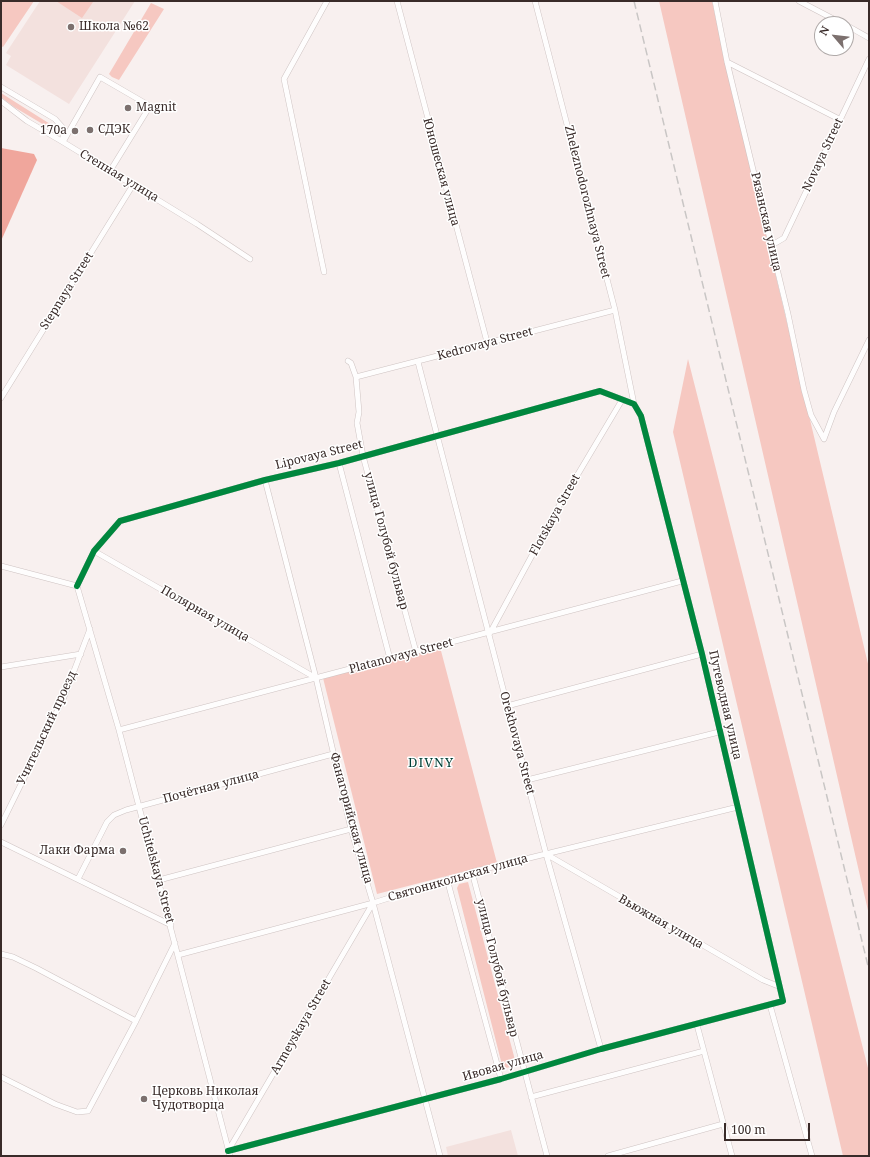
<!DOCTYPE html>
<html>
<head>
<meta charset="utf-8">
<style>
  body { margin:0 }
  #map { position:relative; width:870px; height:1157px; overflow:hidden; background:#f8f0ef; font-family:"Noto Serif",serif }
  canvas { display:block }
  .frame { position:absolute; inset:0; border:2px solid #392b29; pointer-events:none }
  .north { position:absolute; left:814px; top:16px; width:40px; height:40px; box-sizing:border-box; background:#fff; border:1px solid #b0aaa9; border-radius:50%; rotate:298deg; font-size:11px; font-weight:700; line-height:16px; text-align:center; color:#392b29 }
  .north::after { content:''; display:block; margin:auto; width:14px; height:18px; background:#7c706e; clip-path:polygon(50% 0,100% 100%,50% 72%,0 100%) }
  .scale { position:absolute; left:724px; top:1123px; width:86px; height:18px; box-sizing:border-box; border:2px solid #392b29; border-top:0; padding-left:5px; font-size:12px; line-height:14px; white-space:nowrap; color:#392b29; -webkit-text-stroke:3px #fff; paint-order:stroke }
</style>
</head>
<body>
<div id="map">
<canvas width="870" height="1157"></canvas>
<div class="frame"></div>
<div class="north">N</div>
<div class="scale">100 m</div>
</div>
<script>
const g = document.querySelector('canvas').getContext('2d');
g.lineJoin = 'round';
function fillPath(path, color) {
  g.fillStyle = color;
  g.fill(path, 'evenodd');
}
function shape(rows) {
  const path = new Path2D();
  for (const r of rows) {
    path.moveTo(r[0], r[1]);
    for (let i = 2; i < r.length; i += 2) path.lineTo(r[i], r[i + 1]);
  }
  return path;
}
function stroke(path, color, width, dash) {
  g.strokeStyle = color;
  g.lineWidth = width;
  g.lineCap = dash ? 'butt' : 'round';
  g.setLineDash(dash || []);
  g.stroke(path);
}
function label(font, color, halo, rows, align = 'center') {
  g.font = font + ' "Noto Serif",serif';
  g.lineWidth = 3;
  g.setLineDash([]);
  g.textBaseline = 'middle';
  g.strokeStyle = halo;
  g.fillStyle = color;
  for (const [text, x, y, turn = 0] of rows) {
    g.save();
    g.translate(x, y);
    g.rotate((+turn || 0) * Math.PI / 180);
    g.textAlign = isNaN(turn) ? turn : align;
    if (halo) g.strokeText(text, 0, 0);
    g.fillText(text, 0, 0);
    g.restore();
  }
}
const built = shape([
  [40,1,135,1,69,104,6,65,11,56,6,53],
  [511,1130,518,1156,448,1156,446,1147]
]);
const green = shape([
  [1,1,34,1,3,47,1,46],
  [56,1,92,1,93,2,82,18],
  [659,1,712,1,730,83,869,668,869,915],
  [151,3,164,9,119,80,112,77,109,74],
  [1,93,58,129,56,132,14,107,1,97],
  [688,359,869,1072,869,1156,843,1156,673,432],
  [440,647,497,863,377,894,323,678],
  [468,882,515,1060,510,1067,506,1068,502,1065,457,888,459,884]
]);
const water = shape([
  [1,148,34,154,37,160,1,241]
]);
const minor = shape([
  [397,1,487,342],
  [535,1,615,310,634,404],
  [715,1,727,62,788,314,804,390,811,415,824,439],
  [799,1,843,24],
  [846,25,869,38],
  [727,62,839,119],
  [1,87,55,119,63,128,63,142,197,224,250,259],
  [1,101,27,121,63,142,100,77,150,106,110,171],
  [772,245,784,238,869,59],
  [324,272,284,79,327,1],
  [348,361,351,363,356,377,359,412,357,423,363,456,416,652],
  [418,362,546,854,601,1049],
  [356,377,615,310],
  [1,398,133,185],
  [824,439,834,412,869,340],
  [339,463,390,659],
  [265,480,316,678,351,829,373,903,440,1156],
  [94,551,316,678],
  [1,566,77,586],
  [77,586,94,551,120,521,265,480,339,463,600,391,634,404,641,416,702,654,783,1001,601,1049,501,1079,228,1151],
  [77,586,119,730,230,1156],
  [490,633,556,511,622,400],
  [1,667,81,654],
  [507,706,702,654],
  [119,730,682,581],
  [527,780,719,732],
  [1,825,64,697,90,629],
  [1,842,171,925],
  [546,854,763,980,778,986],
  [472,872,547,1156],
  [78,879,107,822,114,815,126,810,333,754],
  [447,879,501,1079],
  [159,880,351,829],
  [1,954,13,957,36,968,136,1021],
  [178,955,373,903,472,872,738,807],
  [770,1005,812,1156],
  [697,1025,732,1156],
  [1,1077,55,1104,77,1112,88,1111,136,1021,175,943],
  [531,1097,704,1051],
  [228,1151,373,903],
  [608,1156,723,1124]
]);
const rail = shape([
  [634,1,869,970]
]);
const cycleway = shape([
  [77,586,94,551,120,521,265,480,339,463,600,391,634,404,641,416,702,654,783,1001,601,1049,501,1079,228,1151]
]);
const markers = [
  [71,27,4,"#7c706e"],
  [128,108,4,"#7c706e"],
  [90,130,4,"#7c706e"],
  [75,131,4,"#7c706e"],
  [123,851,4,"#7c706e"],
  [144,1099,4,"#7c706e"]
];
const poiNames = [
  ["Школа №62",79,27],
  ["Magnit",136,108],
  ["СДЭК",98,130],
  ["170а",67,131,"right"],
  ["Лаки Фарма",115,851,"right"],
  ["Церковь Николая",152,1092],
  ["Чудотворца",152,1106]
];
const streetNames = [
  ["Novaya Street",823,155,-65],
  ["Юношеская улица",441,172,75],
  ["Степная улица",119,176,31],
  ["Zheleznodorozhnaya Street",587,202,76],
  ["Рязанская улица",766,222,77],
  ["Stepnaya Street",67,291,-58],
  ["Kedrovaya Street",485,344,-15],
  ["Lipovaya Street",319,455,-14],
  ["Flotskaya Street",555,515,-61],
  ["улица Голубой бульвар",386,541,75],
  ["Полярная улица",205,614,30],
  ["Platanovaya Street",401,656,-15],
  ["Путеводная улица",725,705,77],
  ["Учительский проезд",47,728,-65],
  ["Orekhovaya Street",517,743,75],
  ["Почётная улица",211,787,-15],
  ["Фанагорийская улица",351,818,75],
  ["Uchitelskaya Street",156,870,75],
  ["Святоникольская улица",458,878,-16],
  ["Вьюжная улица",661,922,30],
  ["улица Голубой бульвар",497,968,76],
  ["Armeyskaya Street",301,1027,-60],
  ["Ивовая улица",503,1066,-16]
];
const neighbourhoodNames = [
  ["DIVNY",431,763]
];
fillPath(built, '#f3e1de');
fillPath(green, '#f6c8c1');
fillPath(water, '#f0a69c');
stroke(minor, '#cec3c2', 6);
stroke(minor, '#fefdfd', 5);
stroke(rail, '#c9c6c5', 1.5, [8, 4]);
stroke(cycleway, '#00873e', 6);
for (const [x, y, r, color] of markers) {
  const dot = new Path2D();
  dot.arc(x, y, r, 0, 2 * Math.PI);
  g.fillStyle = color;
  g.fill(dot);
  stroke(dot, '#fff', 1.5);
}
label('12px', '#392b29', '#fff', poiNames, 'left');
label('12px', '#392b29', '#fff', streetNames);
g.letterSpacing = '1px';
label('13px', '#003f35', '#fff', neighbourhoodNames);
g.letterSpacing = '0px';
</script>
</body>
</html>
